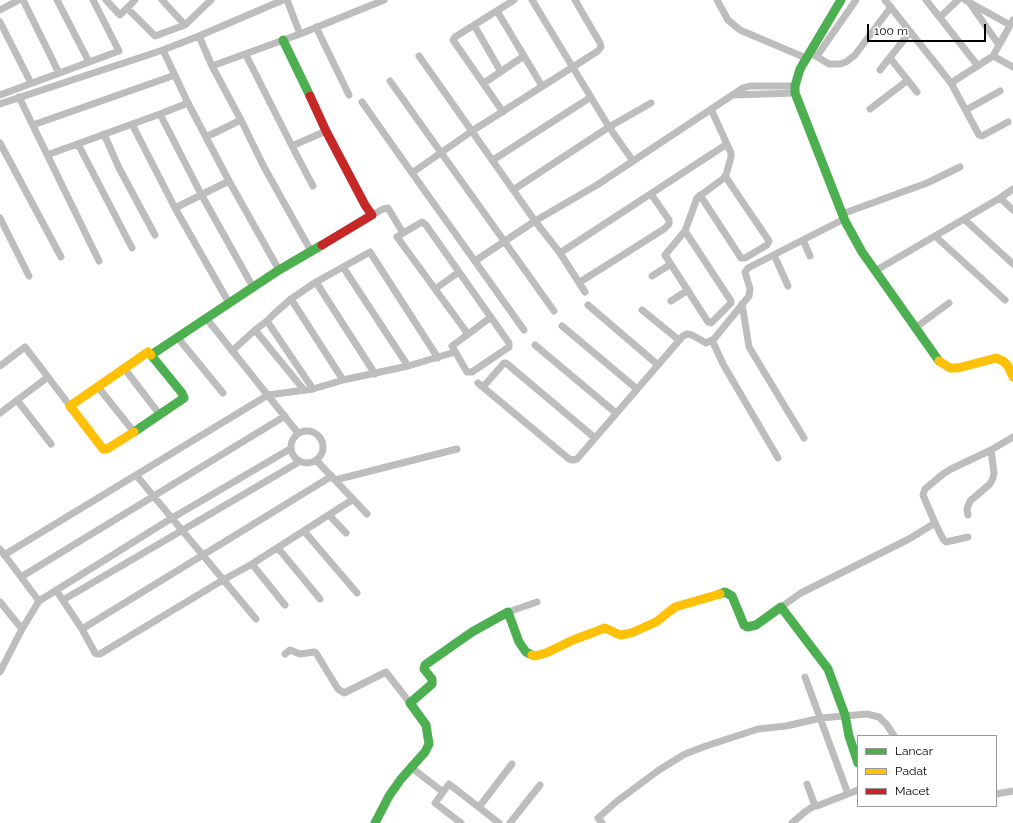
<!DOCTYPE html>
<html>
<head>
<meta charset="utf-8">
<style>
  body { margin:0 }
  #map { position:relative; width:1013px; height:823px; overflow:hidden; background:#fff; font-family:Raleway,sans-serif }
  canvas { display:block }
  .legend { position:absolute; left:857px; top:735px; width:140px; height:72px; box-sizing:border-box; background:#fff; border:1px solid #999; margin:0; padding:5px 7px; list-style:none; font-size:12px; color:#000 }
  .legend li { display:flex; align-items:center; gap:8px; height:20px }
  .legend b { width:20px; border:1px solid #999 }
  .scale { position:absolute; left:867px; top:24px; width:119px; height:18px; box-sizing:border-box; border:2px solid #000; border-top:0; padding-left:5px; font-size:12px; line-height:14px; white-space:nowrap; color:#000; -webkit-text-stroke:3px #fff; paint-order:stroke }
</style>
</head>
<body>
<div id="map">
<canvas width="1013" height="823"></canvas>
<ul class="legend">
<li><b style="height:5px;background:#4caf50"></b>Lancar</li>
<li><b style="height:5px;background:#ffc107"></b>Padat</li>
<li><b style="height:5px;background:#c62828"></b>Macet</li>
</ul>
<div class="scale">100 m</div>
</div>
<script>
const g = document.querySelector('canvas').getContext('2d');
g.lineJoin = 'round';
function shape(rows) {
  const path = new Path2D();
  for (const r of rows) {
    if (r.length === 3) {
      path.moveTo(r[0] + r[2], r[1]);
      path.arc(r[0], r[1], r[2], 0, 2 * Math.PI);
      continue;
    }
    path.moveTo(r[0], r[1]);
    for (let i = 2; i < r.length; i += 2) path.lineTo(r[i], r[i + 1]);
  }
  return path;
}
function stroke(path, color, width, dash) {
  g.strokeStyle = color;
  g.lineWidth = width;
  g.lineCap = dash ? 'butt' : 'round';
  g.setLineDash(dash || []);
  g.stroke(path);
}
const street = shape([
  [23,0,59,73],
  [57,0,89,62],
  [106,0,120,15,135,0],
  [162,0,185,25],
  [287,0,300,34],
  [532,0,609,127,633,161],
  [717,0,728,20,740,30,806,58],
  [885,0,951,83,979,135,982,136,1008,122],
  [926,0,978,66],
  [965,0,1010,25],
  [969,2,999,45],
  [127,8,155,36,185,25,211,0],
  [0,10,19,0],
  [497,11,542,86],
  [940,17,958,0],
  [0,22,31,83],
  [474,25,501,72],
  [316,27,349,95],
  [199,36,212,66,241,120,264,167,311,251],
  [809,52,829,64,840,64,846,62,855,55,891,7],
  [246,55,295,152,313,186],
  [419,56,535,221,597,185,743,88,750,86,795,86],
  [817,56,856,0],
  [993,56,1013,67],
  [890,58,917,92],
  [212,66,300,34,384,0],
  [880,70,910,32],
  [390,81,554,311],
  [484,83,524,56],
  [951,83,993,56,1013,20],
  [0,95,119,51,93,0],
  [732,95,795,93],
  [19,97,99,261],
  [362,102,412,173],
  [0,104,163,50],
  [870,109,908,80],
  [966,110,1000,91],
  [503,112,453,40,455,37,514,0],
  [160,114,201,194,253,287],
  [132,124,175,208,229,303],
  [33,125,175,75],
  [104,134,119,168,155,235],
  [206,137,241,120],
  [0,143,61,257],
  [78,144,132,248],
  [292,146,326,131],
  [47,155,160,114,188,103],
  [493,160,591,97],
  [513,190,609,127,651,103],
  [700,195,741,258,745,258,767,245,769,241,725,176],
  [1000,198,1013,210],
  [175,208,229,181],
  [842,214,927,183,960,167],
  [372,215,383,209,388,208,403,233,397,237,465,330,467,335,452,346,467,372,472,372,509,347,509,343,426,225,422,222,403,233],
  [0,218,29,276],
  [964,219,1013,264],
  [685,231,731,301,731,303,711,323,708,322,665,255,685,231,697,198,724,178,726,175,731,157,731,153,711,109],
  [935,236,1005,300],
  [803,240,810,256],
  [560,253,727,144],
  [774,255,788,286],
  [475,261,535,221,560,253,585,292],
  [343,267,408,366],
  [279,270,229,181,188,103,163,50,199,36,283,0],
  [875,271,1000,198,1013,189],
  [652,276,671,264],
  [316,282,375,374],
  [580,282,664,229,669,224,669,220,651,194],
  [435,289,459,272],
  [291,299,343,380],
  [671,301,688,290],
  [742,304,749,347,804,438],
  [588,305,658,365],
  [642,310,679,340],
  [206,318,298,433],
  [562,326,637,389],
  [915,328,949,303],
  [255,330,304,390],
  [524,330,412,173,472,131,598,51,601,47,600,43,575,0],
  [467,335,491,317],
  [178,338,223,393],
  [712,340,723,364,778,458],
  [535,345,616,413],
  [232,351,255,330,267,321],
  [0,366,25,347,48,377],
  [124,368,160,415],
  [478,383,569,459,573,460,577,459,683,336,687,334,692,335,706,343,714,339,749,296,750,289,745,272,748,268,844,219],
  [98,387,134,432],
  [483,387,504,363,506,363,595,438],
  [313,389,267,321,275,313,291,299,316,282,370,252,438,358],
  [17,400,51,444],
  [0,413,48,377,70,406],
  [307,447,16],
  [316,460,367,514],
  [136,475,256,619],
  [335,480,457,449],
  [329,515,346,533],
  [968,515,967,509,970,501,990,484,993,478,994,473,991,450],
  [935,523,943,539,946,542,968,537],
  [304,531,357,593],
  [278,548,320,599],
  [0,549,39,601],
  [4,555,268,395,313,389,343,380,408,366,455,352],
  [252,564,285,605],
  [21,577,285,416],
  [56,590,82,629,95,653,97,654,100,654,223,580,252,564,352,500],
  [63,600,299,462],
  [0,602,22,629],
  [781,607,801,593,909,539,935,523,923,495,925,489,943,474,951,469,991,450,1013,437],
  [508,612,537,602],
  [82,629,332,476],
  [285,654,290,650,300,654,314,652,316,653,338,689,344,693,386,672,410,703],
  [0,672,22,629,39,601,172,518,290,449],
  [805,677,848,794],
  [412,768,443,792],
  [807,784,814,803,817,806,858,790],
  [996,794,1013,791],
  [479,807,512,764],
  [461,823,435,803,449,784,499,823],
  [510,823,540,785],
  [602,823,598,818,616,802,659,770,685,754,706,746,758,729,786,726,821,718,867,714,879,717,887,725,894,736],
  [792,823,806,811,816,805]
]);
const fast = shape([
  [841,0,800,69,795,86,795,93,845,221,862,252,939,361],
  [283,40,310,96],
  [134,432,184,398,182,393,151,355,279,270,322,245],
  [720,594,725,592,732,596,744,625,747,627,756,625,781,607,828,669,845,715,849,736,858,763],
  [375,823,389,796,401,779,425,752,429,744,426,725,410,703,432,684,432,679,424,669,425,665,472,632,508,612,519,642,526,652,532,655]
]);
const slow = shape([
  [939,361,950,368,958,368,996,358,1003,361,1008,366,1013,377],
  [134,432,107,449,103,449,70,406,148,352,151,355],
  [532,655,535,656,546,653,573,640,605,628,620,635,631,633,656,622,675,607,720,594]
]);
const jam = shape([
  [310,96,326,131,365,205,372,215,322,245]
]);
stroke(street, '#bdbdbd', 7);
stroke(fast, '#4caf50', 9);
stroke(slow, '#ffc107', 9);
stroke(jam, '#c62828', 9);
</script>
</body>
</html>
